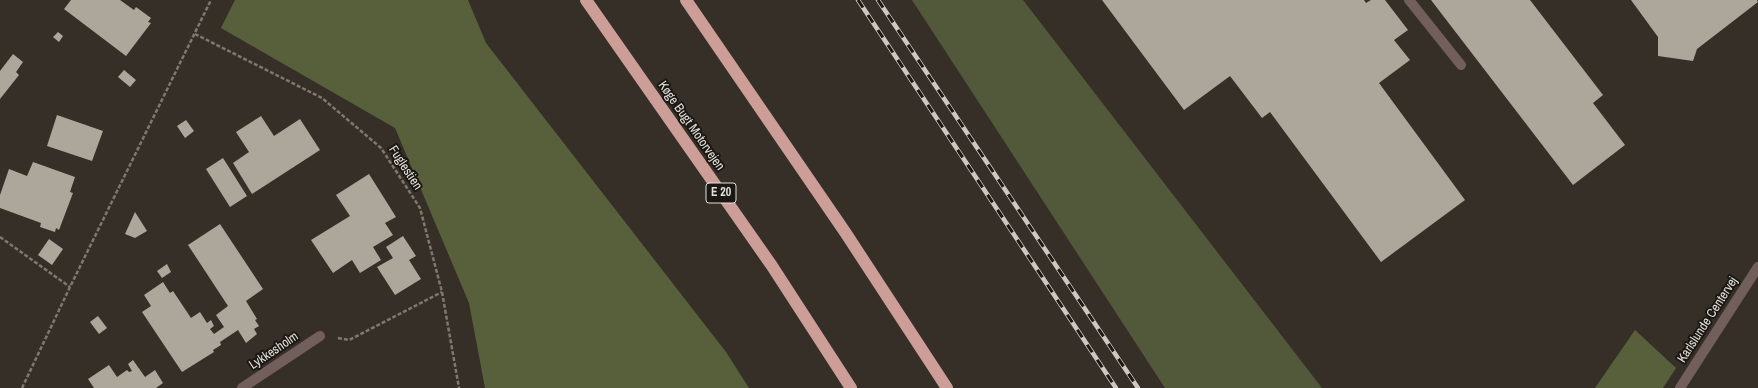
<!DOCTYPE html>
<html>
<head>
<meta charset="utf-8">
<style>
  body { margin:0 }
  canvas { display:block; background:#362f27 }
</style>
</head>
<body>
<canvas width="1758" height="388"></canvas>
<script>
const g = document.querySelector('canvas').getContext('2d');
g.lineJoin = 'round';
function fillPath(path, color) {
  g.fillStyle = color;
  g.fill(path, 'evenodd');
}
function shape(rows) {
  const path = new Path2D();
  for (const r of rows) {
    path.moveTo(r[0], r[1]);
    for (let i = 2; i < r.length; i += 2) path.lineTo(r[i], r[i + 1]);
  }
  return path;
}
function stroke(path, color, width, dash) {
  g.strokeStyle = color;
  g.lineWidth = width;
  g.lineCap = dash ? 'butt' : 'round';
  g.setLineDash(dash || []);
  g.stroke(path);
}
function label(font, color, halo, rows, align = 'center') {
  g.font = font + ' "Archivo Narrow",sans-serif';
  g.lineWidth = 4;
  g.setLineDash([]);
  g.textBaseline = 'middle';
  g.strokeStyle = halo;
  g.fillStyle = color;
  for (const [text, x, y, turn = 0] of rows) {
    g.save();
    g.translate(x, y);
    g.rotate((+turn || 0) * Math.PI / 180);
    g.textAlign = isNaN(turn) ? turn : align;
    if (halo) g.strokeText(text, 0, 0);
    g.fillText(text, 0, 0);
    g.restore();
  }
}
const green = shape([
  [912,0,1023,0,1322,388,1165,388]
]);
const forest = shape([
  [235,0,468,0,486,43,726,352,749,388,485,388,469,303,395,128,221,28],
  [1635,330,1676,368,1663,388,1595,388]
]);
const building = shape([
  [71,0,120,0,134,10,136,7,151,18,148,22,151,23,126,56,64,9],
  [1102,0,1364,0,1366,3,1371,0,1385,0,1408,30,1394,40,1410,60,1379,83,1465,200,1381,262,1270,112,1262,118,1230,76,1184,110],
  [1431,0,1530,0,1603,95,1593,103,1625,145,1573,185],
  [1631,0,1757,0,1758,2,1697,49,1693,61,1658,56,1658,37],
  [58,32,63,36,59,42,53,37],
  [13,54,23,62,16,72,19,75,0,99,0,71],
  [124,70,136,80,130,87,118,77],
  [57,115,103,131,92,161,47,146],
  [261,116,274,136,300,119,320,150,252,194,233,163,249,152,236,132],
  [186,120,194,131,185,138,177,126],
  [223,158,247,196,230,207,206,169],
  [33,162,75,177,70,192,73,193,59,230,56,228,55,232,40,227,41,223,0,208,0,195,9,169,27,176],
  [369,174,396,217,385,223,393,235,373,247,381,260,360,273,352,260,333,273,311,240,350,216,336,195],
  [135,212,147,231,135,238,125,234],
  [220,224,263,289,246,301,257,319,255,320,259,326,254,329,257,334,246,343,238,330,220,342,221,345,213,350,214,352,182,372,142,312,151,306,144,295,163,282,170,293,173,291,191,318,200,312,207,323,211,320,214,326,210,329,214,334,224,327,216,315,228,306,188,245],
  [403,236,416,256,409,260,421,279,395,295,377,267,393,258,386,247],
  [49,239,63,249,52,265,38,255],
  [167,264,171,272,162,278,157,271],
  [98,316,107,328,99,334,90,322],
  [133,360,145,377,155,370,163,383,156,388,94,388,88,379,109,365,117,377,127,370,129,372,132,371,128,364]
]);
const path = shape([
  [195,34,322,98,381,148,420,208,442,292,459,388],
  [0,237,70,287],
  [338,338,349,340,442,292],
  [22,388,70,287,211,0]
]);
const minor = shape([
  [1409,0,1461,65],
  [242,388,320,336],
  [1680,388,1758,267]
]);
const highway = shape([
  [586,0,772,266,851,388],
  [686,0,845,232,947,388]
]);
const rail = shape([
  [858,0,1116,388],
  [878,0,1138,388]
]);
const shields = [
  [721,193,30]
];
const shieldNames = [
  ["E 20",721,193]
];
const streetNames = [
  ["Køge Bugt Motorvejen",691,126,55],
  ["Fuglestien",405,168,57],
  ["Karlslunde Centervej",1708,320,-57],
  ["Lykkesholm",274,351,-34]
];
fillPath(green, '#52593a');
fillPath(forest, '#58603b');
fillPath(building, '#ada69b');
stroke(path, '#7e7871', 2.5, [4, 2]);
stroke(minor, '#725f5c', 10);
stroke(highway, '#cd9e97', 12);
stroke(rail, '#cec8c3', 4.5);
stroke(rail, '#1b1814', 3, [9]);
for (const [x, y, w] of shields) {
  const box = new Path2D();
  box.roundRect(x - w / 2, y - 10, w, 20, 3);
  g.fillStyle = '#1b1814';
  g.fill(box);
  stroke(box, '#e3ded9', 1);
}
label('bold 12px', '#e3ded9', null, shieldNames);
label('13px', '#e3ded9', '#1b1814', streetNames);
</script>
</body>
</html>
